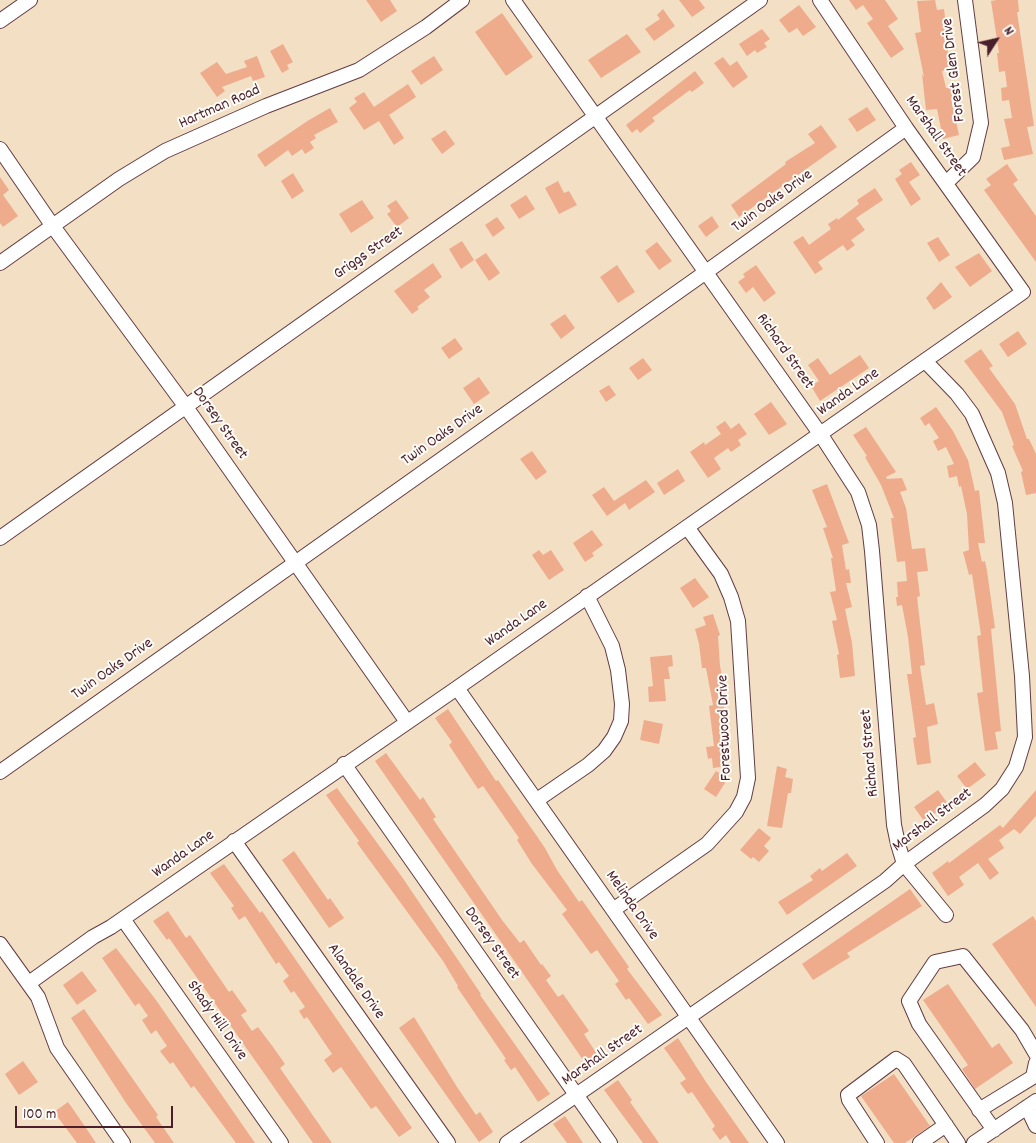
<!DOCTYPE html>
<html>
<head>
<meta charset="utf-8">
<style>
  body { margin:0 }
  #map { position:relative; width:1036px; height:1143px; overflow:hidden; background:#f3dfc4; font-family:Dekko,sans-serif }
  canvas { display:block }
  .north { position:absolute; left:971px; top:15px; width:50px; height:50px; -webkit-text-stroke:4px #fdfcf7; paint-order:stroke; rotate:55deg; font-size:14px; font-weight:700; line-height:20px; text-align:center; color:#4a1f2b }
  .north::after { content:''; display:block; margin:auto; width:18px; height:22px; background:#4a1f2b; clip-path:polygon(50% 0,100% 100%,50% 72%,0 100%) }
  .scale { position:absolute; left:15px; top:1106px; width:158px; height:22px; box-sizing:border-box; border:2px solid #4a1f2b; border-top:0; padding-left:6px; font-size:15px; line-height:18px; white-space:nowrap; color:#4a1f2b; -webkit-text-stroke:4px #fdfcf7; paint-order:stroke }
</style>
</head>
<body>
<div id="map">
<canvas width="1036" height="1143"></canvas>
<div class="north">N</div>
<div class="scale">100 m</div>
</div>
<script>
const g = document.querySelector('canvas').getContext('2d');
g.lineJoin = 'round';
function fillPath(path, color) {
  g.fillStyle = color;
  g.fill(path, 'evenodd');
}
function shape(rows) {
  const path = new Path2D();
  for (const r of rows) {
    path.moveTo(r[0], r[1]);
    for (let i = 2; i < r.length; i += 2) path.lineTo(r[i], r[i + 1]);
  }
  return path;
}
function stroke(path, color, width, dash) {
  g.strokeStyle = color;
  g.lineWidth = width;
  g.lineCap = dash ? 'butt' : 'round';
  g.setLineDash(dash || []);
  g.stroke(path);
}
function label(font, color, halo, rows, align = 'center') {
  g.font = font + ' Dekko,sans-serif';
  g.lineWidth = 4;
  g.setLineDash([]);
  g.textBaseline = 'middle';
  g.strokeStyle = halo;
  g.fillStyle = color;
  for (const [text, x, y, turn = 0] of rows) {
    g.save();
    g.translate(x, y);
    g.rotate((+turn || 0) * Math.PI / 180);
    g.textAlign = isNaN(turn) ? turn : align;
    if (halo) g.strokeText(text, 0, 0);
    g.fillText(text, 0, 0);
    g.restore();
  }
}
const building = shape([
  [366,0,390,0,397,11,381,22],
  [679,0,699,0,705,8,692,17],
  [849,0,885,0,898,19,888,26,904,49,891,58,867,23,873,19,863,5,856,10],
  [935,0,937,10,944,9,948,42,946,42,951,69,942,71,946,88,953,87,954,98,951,98,959,135,943,139,937,109,926,110,922,74,924,77,915,33,921,32,917,1],
  [997,0,1018,0,1019,12,1017,12,1034,126,1027,127,1033,154,1004,160,1001,148,1010,146,1004,119,1012,118,1009,100,1002,101,1001,88,1007,87,1005,71,999,72,997,53,999,53,991,1],
  [799,5,816,27,803,36,797,28,789,33,779,20],
  [663,9,675,26,654,41,645,29,660,19,657,15],
  [502,13,533,57,506,76,475,32],
  [762,29,770,39,764,43,767,47,757,53,755,50,747,56,739,44],
  [627,34,641,52,601,78,588,60],
  [283,44,293,62,287,65,289,69,282,73,270,51],
  [257,56,265,77,253,81,251,76,222,87,225,91,217,97,200,73,217,62,226,74,247,67,244,61],
  [434,56,443,70,421,85,411,71],
  [723,57,730,66,737,61,748,77,733,88,714,63],
  [695,71,704,83,692,92,690,90,652,118,655,121,640,133,637,129,632,133,626,125],
  [408,84,416,97,389,115,404,138,394,145,379,121,364,130,349,108,357,102,354,98,364,92,374,107],
  [867,107,876,120,857,132,848,119],
  [330,108,338,122,314,135,316,138,310,142,314,148,305,154,302,149,292,156,288,150,265,167,257,155,309,120],
  [821,125,837,147,739,217,731,205,786,164,785,162,815,143,808,134],
  [445,130,455,144,442,154,431,139],
  [911,162,920,175,909,182,921,199,911,206,895,179,902,174,899,170],
  [1007,164,1018,180,1013,184,1036,216,1036,262,984,190,991,185,986,179],
  [293,173,304,191,292,199,281,181],
  [0,177,9,190,3,195,18,216,3,227,0,223],
  [558,181,564,193,569,191,577,205,559,214,545,188],
  [875,188,883,200,856,218,865,230,851,240,855,245,847,251,843,245,818,262,823,269,815,274,793,242,803,236,809,245,831,229,828,224,837,218,838,220,859,204,857,200],
  [526,195,535,209,519,219,510,205],
  [362,200,374,218,351,233,339,214],
  [396,200,409,218,397,227,387,214,391,211,387,206],
  [712,216,719,227,706,237,698,226],
  [497,217,505,228,493,237,485,225],
  [938,237,950,255,939,262,927,243],
  [462,241,474,260,461,269,449,249],
  [657,242,672,261,659,270,645,251],
  [486,253,500,273,489,281,475,260],
  [979,253,992,271,970,287,955,267],
  [433,263,442,277,424,290,430,297,417,307,419,309,412,314,394,291],
  [617,265,635,292,618,303,600,277],
  [756,265,776,293,764,302,753,287,746,293,738,282,745,277,743,274],
  [941,282,952,297,934,310,926,298],
  [565,314,575,328,561,339,550,324],
  [1018,331,1027,344,1008,357,999,344],
  [455,338,463,349,449,359,441,348],
  [981,349,993,366,989,368,1015,404,1027,439,1029,439,1036,454,1036,493,1026,495,1021,472,1023,471,1012,446,1014,445,1002,412,964,361],
  [860,355,869,368,820,401,811,386,819,381,808,365,818,358,830,375],
  [643,358,652,370,638,380,629,368],
  [479,377,490,393,474,404,463,388],
  [609,385,616,395,606,402,599,391],
  [771,402,787,424,769,435,754,414],
  [936,407,953,431,968,460,975,491,979,490,985,543,978,543,982,562,985,561,987,571,995,628,991,629,1001,731,995,732,998,749,985,751,977,693,983,692,977,636,981,635,972,574,969,575,963,552,969,550,967,514,961,486,959,487,957,476,949,478,947,466,954,464,946,447,938,451,933,441,939,438,929,423,925,426,920,418],
  [725,421,731,429,739,423,747,434,738,440,741,445,731,452,728,448,714,458,721,469,708,478,690,452,704,442,705,445,721,434,716,427],
  [866,427,896,472,886,477,887,479,902,478,907,490,900,492,906,508,912,549,925,548,928,571,917,572,920,596,917,597,925,665,920,666,926,705,934,703,938,724,927,727,931,763,917,765,913,738,916,737,907,674,912,674,908,637,902,605,897,606,896,597,898,597,897,582,907,581,905,561,897,562,891,518,894,518,881,485,865,457,867,456,853,435],
  [532,451,547,472,536,480,520,459],
  [678,469,685,481,664,495,657,483],
  [646,480,655,492,629,510,625,503,607,516,592,495,604,487,614,501],
  [827,484,849,543,842,545,846,570,849,569,851,583,846,583,852,607,845,609,852,643,855,676,840,678,837,655,839,654,832,621,837,620,830,592,836,591,831,558,833,558,823,528,827,527,812,490],
  [592,530,603,545,592,553,594,556,585,562,573,543],
  [539,550,543,555,551,550,564,570,549,580,532,555],
  [695,578,709,597,693,608,680,588],
  [713,614,720,635,718,636,720,666,726,696,723,697,727,732,723,732,727,766,713,768,712,758,708,759,706,747,714,746,709,706,713,705,706,668,702,668,699,644,695,629,706,625,703,617],
  [672,655,673,666,668,667,670,679,664,679,666,701,649,702,648,687,653,686,650,657],
  [448,709,496,781,498,780,545,848,557,870,579,902,582,900,629,967,627,969,662,1015,648,1024,629,998,626,1000,615,984,619,981,597,950,591,954,562,914,567,910,532,864,517,840,519,838,483,786,478,789,449,745,452,742,435,718],
  [644,720,663,724,659,744,640,740],
  [386,753,420,800,423,797,436,817,433,819,502,920,520,943,524,940,541,965,542,964,551,976,546,980,558,997,563,994,589,1031,584,1034,600,1059,588,1067,375,761],
  [975,762,986,775,967,789,957,776],
  [777,766,787,769,785,777,793,779,791,793,788,793,782,828,767,826],
  [716,771,728,778,716,797,704,789],
  [337,788,402,877,481,994,480,995,550,1094,538,1102,515,1067,511,1070,504,1060,506,1059,457,987,458,986,443,961,357,843,359,841,326,795],
  [938,790,948,804,924,821,914,807],
  [1036,790,1036,816,1020,834,1014,829,999,840,1004,848,988,859,999,873,990,880,978,863,959,877,964,885,948,896,932,873,948,861,949,863,1000,825,1003,828],
  [759,828,771,838,764,846,769,851,759,862,753,857,751,859,740,850],
  [294,851,328,900,330,898,344,918,329,928,282,860],
  [847,853,857,866,787,915,778,902,813,880,810,876,820,868,822,871],
  [224,864,260,913,262,911,412,1128,399,1137,376,1106,371,1109,341,1067,333,1073,324,1060,332,1054,307,1017,304,1019,299,1011,305,1007,294,991,291,993,283,981,289,976,279,962,276,964,245,916,239,920,231,908,234,906,210,873],
  [910,889,922,906,847,953,850,957,813,980,802,964],
  [168,911,186,938,190,935,229,992,232,990,247,1011,241,1015,252,1031,258,1027,273,1047,285,1064,280,1068,332,1143,313,1143,169,938,167,940,153,921],
  [1033,916,1036,921,1036,1007,992,944],
  [116,948,156,1000,255,1143,236,1143,194,1086,191,1088,173,1062,170,1064,160,1051,167,1046,156,1030,151,1034,142,1020,148,1016,139,1003,135,1006,102,958],
  [82,971,97,991,77,1005,63,985],
  [948,984,992,1048,999,1043,1013,1063,975,1089,962,1069,968,1065,923,1000],
  [84,1009,158,1115,156,1117,174,1143,155,1143,126,1103,71,1018],
  [414,1017,457,1087,476,1115,480,1112,493,1132,479,1142,399,1028],
  [678,1038,706,1082,749,1143,731,1143,726,1135,720,1140,712,1129,715,1126,692,1092,688,1094,680,1083,686,1079,664,1048],
  [23,1061,38,1082,19,1095,5,1074],
  [894,1074,930,1126,905,1143,894,1143,861,1096],
  [618,1080,632,1100,630,1102,659,1143,643,1143,604,1090],
  [68,1102,84,1125,96,1143,77,1143,54,1112],
  [565,1116,583,1143,567,1143,553,1124]
]);
const minor = shape([
  [513,0,821,435,858,492,869,525,872,551,894,825,898,844,904,864,946,915],
  [0,21,30,0],
  [0,149,52,225,186,407,407,722],
  [946,183,973,157,981,123,965,0],
  [0,263,119,179,165,151,266,106,359,70,426,27,462,0],
  [0,538,760,0],
  [457,688,777,1143],
  [344,764,610,1143],
  [0,772,706,272,906,128],
  [537,800,588,765,604,751,614,737,621,721,622,704,618,670,612,646,587,596],
  [234,841,448,1143],
  [613,910,707,844,736,812,744,797,748,778,738,621,731,597,721,574,687,527],
  [123,919,281,1143],
  [0,944,38,997,57,1048,123,1143],
  [29,983,93,937,111,927,457,688,1023,292,906,128,820,0],
  [1027,1107,1036,1126],
  [979,1110,1033,1077,1036,1063],
  [994,1130,919,1024,909,1001,935,962,963,956,1022,1030,1036,1054],
  [507,1143,885,881,904,864,985,805,1002,789,1016,767,1025,737,1022,676,1005,503,998,473,972,414,957,394,925,361],
  [877,1143,849,1100,848,1095,896,1059,904,1064,958,1143],
  [920,1143,946,1125],
  [974,1143,1036,1101]
]);
const streetNames = [
  ["Forest Glen Drive",955,70,-97],
  ["Hartman Road",220,108,-24],
  ["Marshall Street",935,137,55],
  ["Twin Oaks Drive",773,202,-36],
  ["Griggs Street",369,254,-35],
  ["Richard Street",784,352,55],
  ["Wanda Lane",849,393,-35],
  ["Dorsey Street",219,424,55],
  ["Twin Oaks Drive",443,436,-35],
  ["Wanda Lane",517,624,-35],
  ["Twin Oaks Drive",113,670,-35],
  ["Forestwood Drive",726,728,-92],
  ["Richard Street",871,753,-95],
  ["Marshall Street",933,821,-37],
  ["Wanda Lane",184,855,-35],
  ["Melinda Drive",631,906,55],
  ["Dorsey Street",491,944,55],
  ["Alandale Drive",355,982,55],
  ["Shady Hill Drive",216,1021,55],
  ["Marshall Street",603,1056,-35]
];
fillPath(building, '#eeac8c');
stroke(minor, '#633c42', 16);
stroke(minor, '#fff', 14);
label('16px', '#4a1f2b', '#fdfcf7', streetNames);
</script>
</body>
</html>
